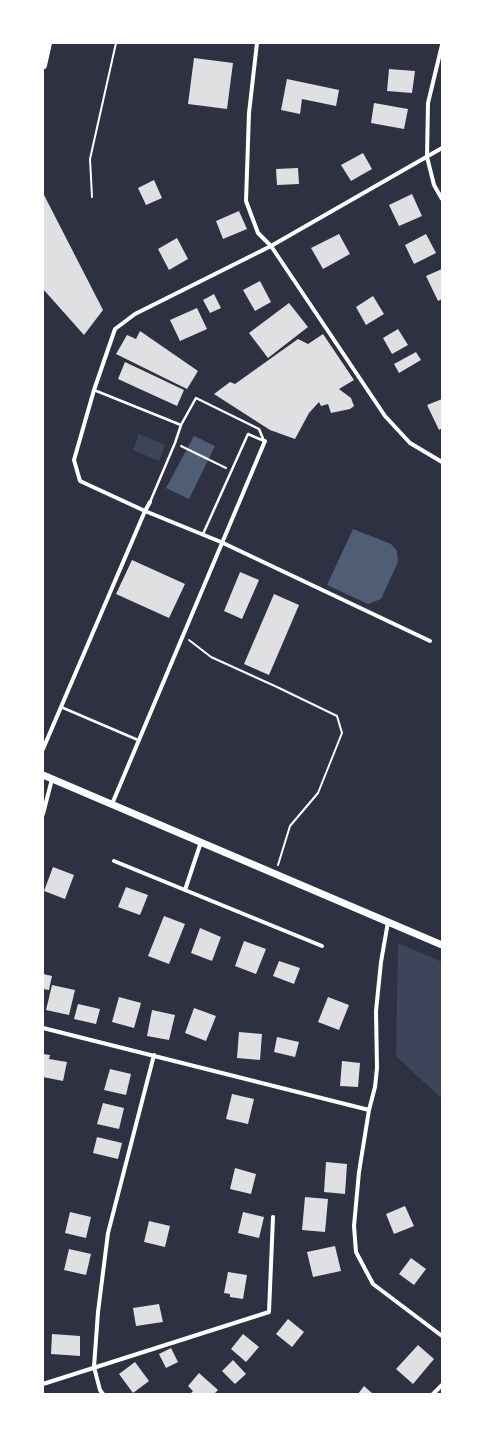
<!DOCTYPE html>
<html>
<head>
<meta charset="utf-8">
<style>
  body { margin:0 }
  #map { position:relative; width:485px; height:1437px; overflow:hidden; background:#2d3142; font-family:"Alegreya Sans",sans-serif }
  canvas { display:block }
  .frame { position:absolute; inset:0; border:44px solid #fff; pointer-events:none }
</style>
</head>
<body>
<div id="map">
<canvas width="485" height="1437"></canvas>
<div class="frame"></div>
</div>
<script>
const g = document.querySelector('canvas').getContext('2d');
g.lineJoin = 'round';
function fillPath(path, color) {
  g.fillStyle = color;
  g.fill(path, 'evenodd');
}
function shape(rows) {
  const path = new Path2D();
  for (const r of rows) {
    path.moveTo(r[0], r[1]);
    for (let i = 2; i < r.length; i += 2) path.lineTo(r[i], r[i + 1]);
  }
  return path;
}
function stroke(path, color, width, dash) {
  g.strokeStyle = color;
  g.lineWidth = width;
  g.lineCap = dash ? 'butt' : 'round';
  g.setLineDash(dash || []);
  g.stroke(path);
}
const green = shape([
  [139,434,165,445,159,461,133,450],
  [398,943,442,962,442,1099,396,1056]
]);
const water = shape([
  [194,436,215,446,189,499,166,488],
  [353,529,391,544,397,551,398,562,381,599,368,604,327,585]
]);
const building = shape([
  [194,58,233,63,227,109,188,104],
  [389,69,415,71,412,93,387,91],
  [287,79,339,90,336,106,302,99,300,114,281,110],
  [374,103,408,109,404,129,371,123],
  [363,153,372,169,351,181,341,165],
  [298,168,299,184,277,185,276,169],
  [154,180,162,198,146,205,138,188],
  [43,193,103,310,84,335,43,289],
  [412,194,422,216,399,226,389,205],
  [239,211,247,229,223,239,216,221],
  [339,234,350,254,323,269,311,248],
  [426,234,436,253,414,264,405,245],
  [177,238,188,259,169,270,158,249],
  [442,269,442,299,438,301,426,276],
  [260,281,271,302,255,311,243,290],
  [214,294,221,308,210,313,203,300],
  [373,296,384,314,366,325,356,307],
  [289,303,308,327,268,358,249,333],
  [197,308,207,329,180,341,170,320],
  [398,329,408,345,392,354,383,338],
  [140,331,198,371,187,389,116,354,127,335,136,339],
  [323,334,354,380,339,389,351,398,354,406,350,409,331,413,328,404,321,406,319,402,309,413,295,439,270,430,214,394,230,382,235,384,298,339,308,344],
  [416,352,421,360,399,373,394,364],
  [125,362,184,390,177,406,118,379],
  [442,399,442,428,439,430,427,405],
  [132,560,185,584,169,618,116,594],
  [240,572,259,580,242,619,224,611],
  [274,594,299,605,269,675,244,664],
  [53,867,74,875,65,899,44,891],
  [126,887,148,895,140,915,118,907],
  [164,916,185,924,169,964,148,956],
  [200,928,221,937,212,961,191,953],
  [244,941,266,949,256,974,235,966],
  [279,961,300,968,294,984,273,976],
  [43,974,52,976,49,990,43,989],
  [52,985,75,990,69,1015,46,1010],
  [119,997,141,1003,134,1028,112,1022],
  [328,997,349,1005,339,1030,318,1022],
  [78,1004,100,1009,96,1024,74,1019],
  [194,1008,216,1016,206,1041,185,1033],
  [152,1010,175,1015,169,1040,147,1036],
  [239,1032,262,1034,260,1060,237,1058],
  [277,1037,299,1042,295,1057,274,1052],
  [43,1054,50,1055,49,1059,67,1062,63,1081,43,1077],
  [342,1061,360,1063,358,1087,340,1086],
  [110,1069,131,1074,126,1095,104,1090],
  [232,1094,254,1099,248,1124,226,1119],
  [103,1103,124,1108,119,1129,97,1124],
  [97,1137,122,1143,118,1159,93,1153],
  [326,1162,347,1164,345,1194,324,1192],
  [235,1168,256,1174,251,1194,230,1189],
  [305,1197,328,1199,325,1232,302,1230],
  [405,1206,414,1226,394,1234,386,1214],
  [70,1212,91,1217,86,1238,65,1233],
  [243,1212,264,1217,259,1238,238,1233],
  [149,1221,170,1226,165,1247,144,1242],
  [335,1246,341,1271,313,1277,307,1252],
  [69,1249,91,1254,86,1275,64,1270],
  [411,1258,426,1269,414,1285,399,1274],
  [228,1272,247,1275,243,1299,230,1297,230,1294,224,1293],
  [159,1304,163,1322,136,1326,133,1308],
  [288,1319,304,1332,292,1347,276,1334],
  [52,1334,80,1336,80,1356,51,1354],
  [243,1334,259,1347,246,1362,231,1349],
  [418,1345,434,1359,413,1384,396,1369],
  [171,1348,178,1362,166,1368,159,1354],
  [233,1360,246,1374,235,1384,222,1371],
  [135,1362,149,1381,133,1393,119,1374],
  [199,1373,218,1390,214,1394,191,1393,193,1391,188,1386],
  [364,1386,373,1394,358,1394]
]);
const path = shape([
  [92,197,90,159,116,43],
  [181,446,226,468],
  [189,640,211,657,277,687,337,716,342,733,318,793,290,826,278,865]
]);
const service = shape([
  [94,390,181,425,196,398,259,429,264,441],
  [150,502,175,443,181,425],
  [203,534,248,434,264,441],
  [61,707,138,740]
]);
const minor = shape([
  [257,43,249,113,246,201,258,233,271,246,385,416,410,443,442,462],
  [442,45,428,103,427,157,434,185,442,199],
  [430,641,221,542,145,511,80,481,74,460,94,390,115,329,135,314,271,246,442,148],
  [43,749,145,511,150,502],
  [112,804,265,441],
  [43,814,52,779],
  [114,861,322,946],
  [185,890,201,842],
  [388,922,381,962,376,1011,377,1068,375,1087,369,1110,359,1172,354,1226,356,1252,373,1284,442,1336],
  [43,1028,369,1110],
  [43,1384,269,1312,273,1217],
  [103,1394,100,1390,94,1367,98,1312,108,1233,154,1055],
  [433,1394,442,1385]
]);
const secondary = shape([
  [43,775,442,945]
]);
const primary = shape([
  [43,65,48,43]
]);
fillPath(green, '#3c4559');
fillPath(water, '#4f5d75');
fillPath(building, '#e0e0e3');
stroke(path, '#fff', 2);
stroke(service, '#fff', 2.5);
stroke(minor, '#fff', 4);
stroke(secondary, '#fff', 7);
stroke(primary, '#fff', 8);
</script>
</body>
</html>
